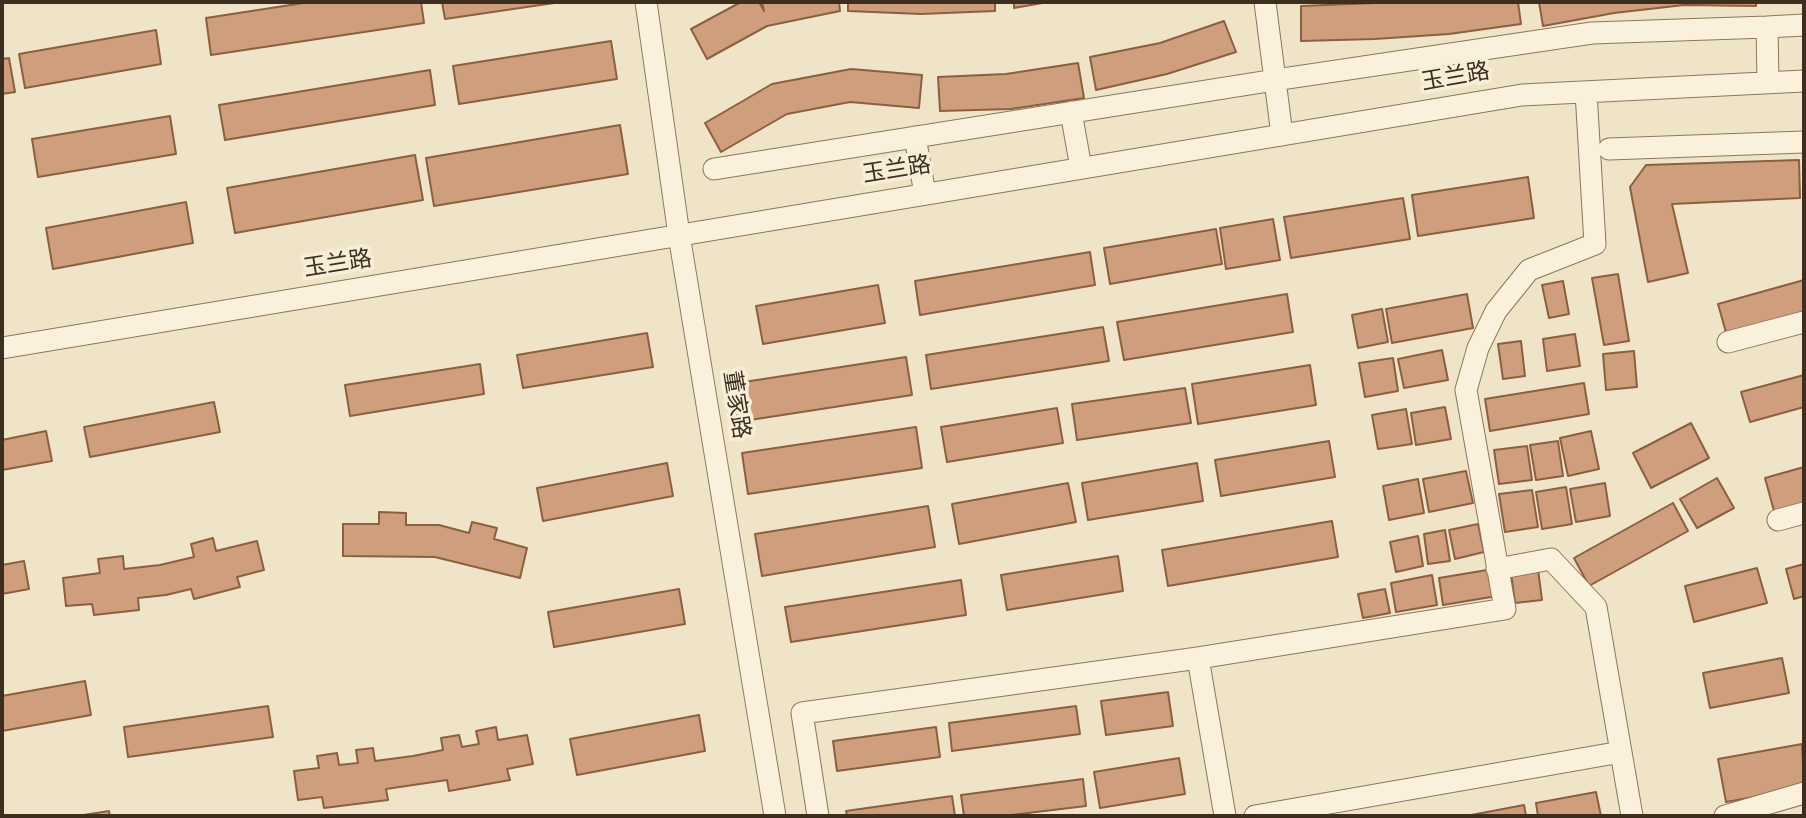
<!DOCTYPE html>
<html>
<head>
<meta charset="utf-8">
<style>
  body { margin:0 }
  #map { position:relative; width:1806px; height:818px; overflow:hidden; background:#f0e4c8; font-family:Spectral,serif }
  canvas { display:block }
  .frame { position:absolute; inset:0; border:4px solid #3d2e20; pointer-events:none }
</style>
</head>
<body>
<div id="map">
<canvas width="1806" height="818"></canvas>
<div class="frame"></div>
</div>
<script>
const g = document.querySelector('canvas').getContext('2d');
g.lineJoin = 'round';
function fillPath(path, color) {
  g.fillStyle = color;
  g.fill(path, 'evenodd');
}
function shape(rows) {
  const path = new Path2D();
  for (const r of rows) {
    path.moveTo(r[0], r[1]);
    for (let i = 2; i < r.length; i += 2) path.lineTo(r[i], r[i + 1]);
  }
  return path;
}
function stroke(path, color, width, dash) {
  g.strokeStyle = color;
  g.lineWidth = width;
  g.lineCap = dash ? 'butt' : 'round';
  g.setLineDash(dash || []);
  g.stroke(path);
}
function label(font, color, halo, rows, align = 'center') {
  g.font = font + ' Spectral,"Noto Sans SC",serif';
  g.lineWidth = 7;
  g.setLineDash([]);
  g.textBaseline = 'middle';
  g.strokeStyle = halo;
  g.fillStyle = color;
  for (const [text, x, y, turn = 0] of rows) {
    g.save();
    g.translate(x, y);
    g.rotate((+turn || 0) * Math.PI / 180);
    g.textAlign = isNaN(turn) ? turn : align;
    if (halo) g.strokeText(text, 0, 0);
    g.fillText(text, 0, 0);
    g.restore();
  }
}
const building = shape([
  [310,2,421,2,424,23,211,55,206,18,310,2],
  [442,2,561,2,445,19,442,2],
  [741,2,759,2,764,11,762,2,839,2,840,11,767,26,707,59,691,29,741,2],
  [848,2,995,2,995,11,921,14,848,11,848,2],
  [1014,2,1048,2,1014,8,1014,2],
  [1400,2,1518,2,1521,24,1449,34,1375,39,1301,41,1301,6,1400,2],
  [1539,2,1756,2,1756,6,1684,5,1614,13,1543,26,1539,2],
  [1224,21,1236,52,1167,74,1096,90,1090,57,1160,43,1224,21],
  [156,30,161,64,25,88,19,54,156,30],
  [611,41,617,79,459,104,453,66,611,41],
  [9,58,15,92,2,94,2,59,9,58],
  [1078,63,1084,98,1011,109,940,111,938,77,1006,74,1078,63],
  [851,69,922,75,919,108,850,102,787,114,721,152,705,123,772,84,851,69],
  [430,70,435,105,225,140,219,105,430,70],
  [170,116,176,154,38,177,32,139,170,116],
  [620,125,628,174,434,206,426,158,620,125],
  [415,155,423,200,235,233,227,188,415,155],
  [1799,160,1800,198,1672,204,1688,273,1648,282,1630,187,1646,165,1799,160],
  [1528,177,1534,218,1418,236,1412,195,1528,177],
  [1403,198,1410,239,1291,258,1284,217,1403,198],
  [186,202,193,243,53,269,46,228,186,202],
  [1273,219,1280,260,1226,269,1220,228,1273,219],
  [1216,229,1222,264,1110,284,1104,248,1216,229],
  [1090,252,1095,285,920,315,915,281,1090,252],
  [1618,274,1629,341,1604,345,1592,278,1618,274],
  [1804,280,1804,315,1727,336,1718,304,1804,280],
  [1563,281,1569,314,1549,318,1542,285,1563,281],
  [878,285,885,323,763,344,756,306,878,285],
  [1287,294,1293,332,1124,360,1117,322,1287,294],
  [1467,294,1473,328,1392,343,1386,309,1467,294],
  [1382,309,1388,342,1358,348,1352,315,1382,309],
  [1103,327,1109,361,931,389,926,355,1103,327],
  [647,333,653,367,523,388,517,355,647,333],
  [1575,334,1580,366,1547,371,1543,339,1575,334],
  [1521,341,1525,376,1503,379,1498,344,1521,341],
  [1442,350,1448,380,1404,388,1398,359,1442,350],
  [1634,351,1637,387,1606,390,1603,354,1634,351],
  [906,357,912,395,737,422,731,384,906,357],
  [1393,358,1398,391,1365,397,1359,363,1393,358],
  [480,364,484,394,350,416,345,385,480,364],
  [1310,365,1316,405,1198,424,1192,384,1310,365],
  [1804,375,1804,407,1750,422,1741,392,1804,375],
  [1584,383,1589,414,1490,431,1485,399,1584,383],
  [1185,388,1191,423,1077,440,1072,404,1185,388],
  [214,402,220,432,90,457,84,427,214,402],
  [1445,407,1451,439,1416,445,1411,413,1445,407],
  [1057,408,1063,443,947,462,941,427,1057,408],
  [1406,409,1412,444,1378,449,1372,415,1406,409],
  [1691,423,1709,458,1651,488,1633,453,1691,423],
  [916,427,922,468,748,494,742,453,916,427],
  [46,431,52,461,2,470,2,440,46,431],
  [1591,431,1599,469,1568,476,1560,438,1591,431],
  [1329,441,1335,477,1221,496,1215,460,1329,441],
  [1558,441,1563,476,1536,480,1530,445,1558,441],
  [1527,446,1532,480,1499,484,1494,450,1527,446],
  [667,463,673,496,543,521,537,488,667,463],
  [1197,463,1203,501,1088,520,1082,483,1197,463],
  [1804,467,1804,503,1774,511,1765,478,1804,467],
  [1466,471,1473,503,1429,512,1423,479,1466,471],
  [1717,478,1734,508,1697,528,1680,499,1717,478],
  [1418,479,1424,513,1389,520,1383,486,1418,479],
  [1068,483,1076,522,959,544,952,504,1068,483],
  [1605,483,1610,516,1576,522,1570,489,1605,483],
  [1566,487,1572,524,1542,529,1536,492,1566,487],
  [1532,490,1538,527,1505,532,1499,494,1532,490],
  [1673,503,1688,531,1589,586,1574,558,1673,503],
  [928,506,935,547,762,576,755,534,928,506],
  [379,512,406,513,406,525,439,525,469,533,472,522,497,528,494,539,527,548,520,578,435,557,343,556,343,524,379,524,379,512],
  [1332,521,1338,557,1168,586,1162,550,1332,521],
  [1478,524,1484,552,1455,559,1449,530,1478,524],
  [1445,530,1450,561,1428,564,1424,534,1445,530],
  [1418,536,1423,566,1396,572,1390,542,1418,536],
  [213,538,216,551,257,541,264,570,237,577,240,587,194,599,191,589,166,595,138,598,139,610,94,615,92,604,66,606,63,578,100,573,98,559,123,556,124,569,160,565,194,557,191,544,213,538],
  [1118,556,1123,591,1007,610,1001,575,1118,556],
  [24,561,29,589,2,594,2,565,24,561],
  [1804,564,1804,596,1794,599,1786,569,1804,564],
  [1757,568,1767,603,1694,622,1685,586,1757,568],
  [1493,569,1497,596,1443,605,1439,578,1493,569],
  [1538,569,1542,600,1515,603,1511,573,1538,569],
  [1432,575,1437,605,1396,612,1391,583,1432,575],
  [961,580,966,615,791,642,785,607,961,580],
  [679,589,685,624,554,647,548,612,679,589],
  [1385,589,1390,613,1363,618,1358,594,1385,589],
  [1782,658,1789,693,1710,708,1703,673,1782,658],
  [85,681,91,715,2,731,2,696,85,681],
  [1168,692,1173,726,1106,735,1101,701,1168,692],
  [268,706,273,737,128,757,124,727,268,706],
  [1076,706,1080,734,952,751,949,723,1076,706],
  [699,715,705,751,577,775,570,739,699,715],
  [496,727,498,740,527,735,533,764,507,769,510,780,449,791,447,780,386,789,388,800,324,808,322,797,298,800,294,771,319,768,317,756,337,753,339,765,358,763,356,750,373,748,375,761,413,756,443,750,441,738,459,735,462,747,479,744,476,731,496,727],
  [936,727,940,757,837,771,833,741,936,727],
  [1802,744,1804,788,1726,802,1718,759,1802,744],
  [1179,758,1185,794,1100,808,1094,772,1179,758],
  [1083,779,1086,806,1003,816,964,816,961,795,1083,779],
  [1596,792,1601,816,1538,816,1536,803,1596,792],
  [952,796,955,816,847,816,846,811,952,796],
  [1524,805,1526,816,1466,816,1524,805],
  [109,811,110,816,77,816,109,811]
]);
const minor = shape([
  [646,2,679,235,775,816],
  [1265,2,1282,135],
  [1768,82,1767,27,1804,25],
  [1071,112,1081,168],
  [915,137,925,194],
  [1609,149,1804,142],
  [714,169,1275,80,1592,33,1767,27],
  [1728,342,1804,322],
  [2,348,1522,95,1804,81],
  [1778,520,1804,513],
  [1497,569,1551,559,1596,607,1632,816],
  [1198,658,1225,816],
  [818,816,802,713,1198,658,1505,609,1466,390,1478,348,1496,311,1529,270,1595,244,1586,92],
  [1255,816,1621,752],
  [1725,816,1804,793]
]);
const streetNames = [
  ["玉兰路",1456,79,-10],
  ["玉兰路",897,172,-9],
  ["玉兰路",338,266,-9],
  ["董家路",734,405,81]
];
fillPath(building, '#cf9f7d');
stroke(building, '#8d5f41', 2);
stroke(minor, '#8d765c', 23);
stroke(minor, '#faf1dc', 21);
label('23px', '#3d2e20', '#f7eed8', streetNames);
</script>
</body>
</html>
